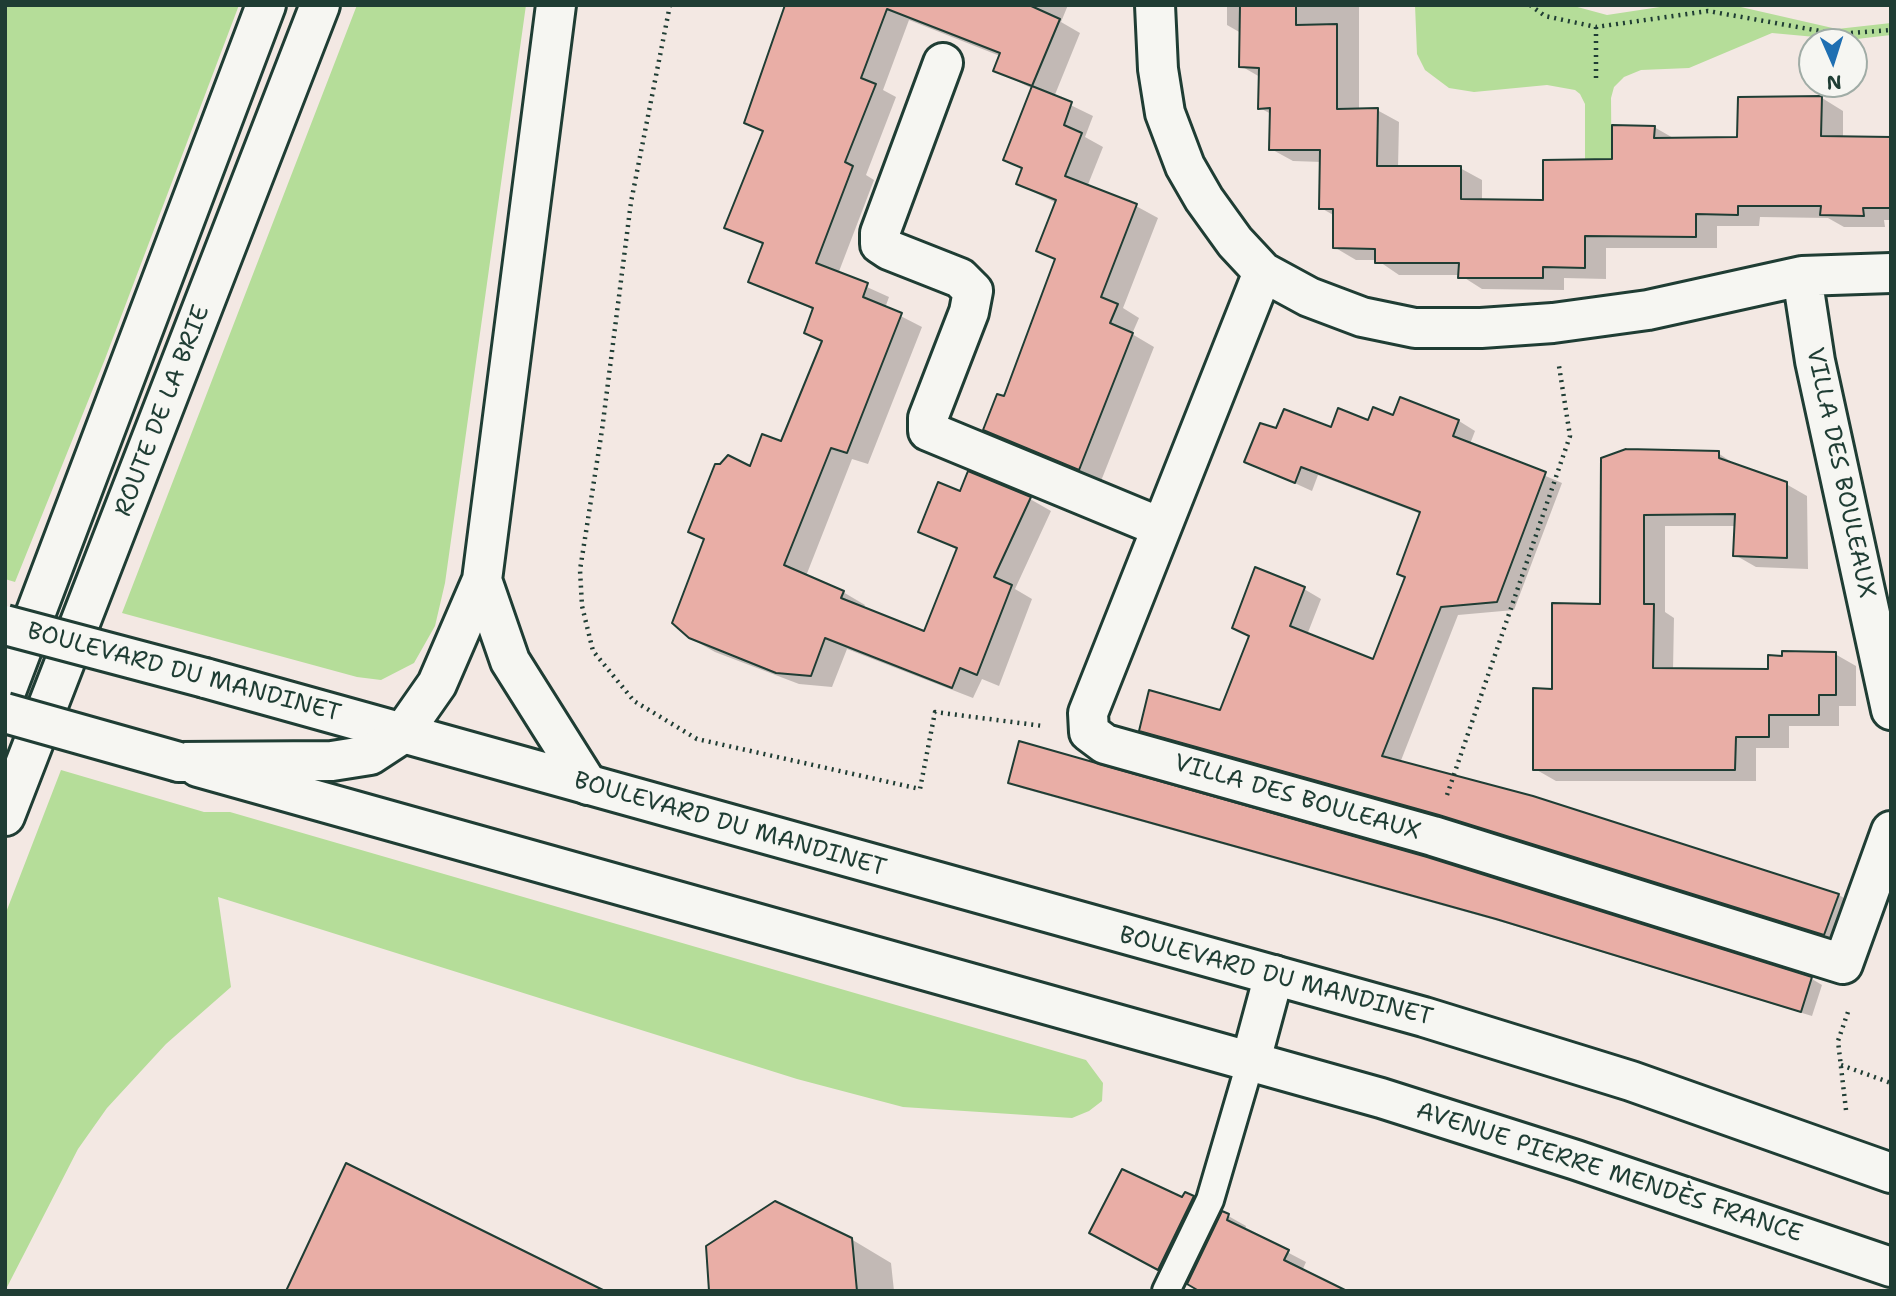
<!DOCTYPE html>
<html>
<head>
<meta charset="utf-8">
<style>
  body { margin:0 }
  #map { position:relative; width:1896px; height:1296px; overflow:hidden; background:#f3e8e3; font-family:"Shantell Sans",sans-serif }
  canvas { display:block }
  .frame { position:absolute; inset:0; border:7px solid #1f3d34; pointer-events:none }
  .north { position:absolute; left:1798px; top:28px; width:70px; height:70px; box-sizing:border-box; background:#f6f6f2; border:2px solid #a0aca6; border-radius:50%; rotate:177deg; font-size:19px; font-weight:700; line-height:28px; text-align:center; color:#1f3d34 }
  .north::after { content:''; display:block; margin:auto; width:24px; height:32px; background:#1f6fb2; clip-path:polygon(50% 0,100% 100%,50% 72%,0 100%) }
</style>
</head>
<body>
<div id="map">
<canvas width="1896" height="1296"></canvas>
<div class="frame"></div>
<div class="north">N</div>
</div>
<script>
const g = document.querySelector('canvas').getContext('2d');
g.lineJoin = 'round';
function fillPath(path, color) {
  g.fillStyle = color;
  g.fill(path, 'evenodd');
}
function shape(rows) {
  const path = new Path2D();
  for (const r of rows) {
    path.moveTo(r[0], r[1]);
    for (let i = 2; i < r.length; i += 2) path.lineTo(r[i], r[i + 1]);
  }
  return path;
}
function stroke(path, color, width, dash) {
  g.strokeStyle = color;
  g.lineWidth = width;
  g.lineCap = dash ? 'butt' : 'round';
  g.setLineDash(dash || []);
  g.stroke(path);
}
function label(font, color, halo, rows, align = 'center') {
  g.font = font + ' "Shantell Sans",sans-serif';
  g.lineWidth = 5;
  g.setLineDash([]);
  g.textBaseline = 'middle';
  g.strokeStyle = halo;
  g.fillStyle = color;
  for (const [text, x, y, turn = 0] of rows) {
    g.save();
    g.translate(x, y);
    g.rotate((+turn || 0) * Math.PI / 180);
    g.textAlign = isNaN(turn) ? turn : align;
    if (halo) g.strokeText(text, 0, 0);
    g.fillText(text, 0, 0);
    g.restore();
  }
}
const green = shape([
  [5,5,239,5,105,359,15,582,5,579],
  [357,5,526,5,445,583,435,626,414,663,381,680,357,677,122,613],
  [1415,5,1570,5,1607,15,1673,5,1732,5,1837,29,1891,23,1891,35,1848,40,1772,33,1689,68,1641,70,1624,77,1614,87,1611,98,1612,221,1585,160,1585,104,1580,94,1575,90,1547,85,1474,92,1449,88,1425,70,1417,54],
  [61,770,204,812,230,812,1086,1060,1103,1083,1102,1101,1089,1111,1072,1118,903,1107,797,1079,218,897,231,987,166,1044,107,1108,78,1149,5,1291,5,915]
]);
const shadow = shape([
  [788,5,1068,5,1061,22,1080,33,1054,97,1093,116,1085,137,1103,147,1087,187,1136,206,1158,218,1123,308,1139,318,1132,334,1154,347,1101,481,1007,442,985,429,1005,399,1057,261,1038,250,1056,203,1018,184,1024,170,1005,159,1033,89,995,70,1000,56,909,20,883,90,896,97,866,175,874,180,838,274,889,297,885,308,922,327,868,464,852,459,806,576,843,592,865,605,863,609,925,633,958,550,920,531,961,493,1030,499,1051,511,1015,589,1032,599,999,686,982,679,973,698,847,649,832,687,799,684,715,652,692,639,706,540,691,532,751,468,782,444,823,342,806,332,814,310,751,281,764,245,727,227,764,133,746,122],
  [1227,5,1359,5,1359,110,1377,110,1399,122,1398,168,1460,168,1482,180,1482,201,1544,201,1614,161,1654,127,1675,139,1739,139,1822,98,1843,111,1843,138,1891,139,1891,220,1884,220,1885,227,1844,227,1828,218,1760,217,1759,226,1717,226,1717,248,1606,248,1606,279,1564,278,1564,290,1482,289,1460,275,1399,275,1377,260,1356,260,1334,247,1335,216,1321,208,1322,162,1293,161,1271,149,1271,114,1260,108,1260,77,1241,66,1241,33,1227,25],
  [1394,418,1459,421,1475,431,1470,444,1562,483,1514,610,1458,615,1400,763,1533,798,1839,895,1855,905,1841,943,1158,740,1141,730,1221,712,1304,589,1321,599,1307,635,1374,662,1406,577,1421,514,1318,475,1312,491,1246,461,1277,430,1332,430],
  [1718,453,1739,467,1786,484,1807,496,1808,569,1756,567,1735,555,1736,526,1665,526,1665,612,1674,618,1673,670,1770,670,1835,654,1856,666,1856,706,1839,706,1839,726,1789,726,1789,748,1756,748,1756,781,1556,781,1535,769,1554,691,1602,606,1603,459],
  [1010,782,1426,859,1812,979,1822,985,1812,1016,1509,924,1021,788],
  [1186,1194,1210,1207,1176,1278,1108,1242,1183,1200],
  [1223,1213,1246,1226,1245,1230,1306,1262,1302,1271,1201,1291],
  [851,1239,891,1263,894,1291,711,1291]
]);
const building = shape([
  [785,5,1029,5,1060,19,1032,86,993,71,1000,53,887,9,861,78,876,84,845,162,853,166,816,263,868,283,863,297,902,313,847,453,831,448,784,565,844,591,841,598,924,631,957,548,918,532,938,482,960,491,968,471,1031,497,994,577,1012,585,977,675,960,668,952,688,825,638,811,676,776,673,689,638,672,623,704,539,688,532,715,464,720,464,728,455,750,466,762,434,781,441,822,341,804,333,813,308,748,282,763,243,724,228,763,131,744,123,785,5],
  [1240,5,1296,5,1296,25,1337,24,1337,109,1378,108,1377,166,1461,166,1461,199,1543,200,1543,160,1612,159,1612,125,1655,126,1654,138,1737,137,1738,97,1822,96,1821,136,1891,137,1891,208,1863,208,1864,216,1820,215,1821,206,1738,206,1738,215,1696,214,1696,237,1585,236,1585,268,1543,267,1543,278,1458,278,1459,263,1375,263,1375,249,1333,248,1333,209,1319,209,1320,150,1269,150,1270,108,1258,109,1259,68,1239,67,1240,5],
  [1032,86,1072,102,1064,125,1082,133,1065,176,1137,204,1101,297,1118,304,1110,323,1133,333,1079,470,983,430,997,394,1004,396,1055,259,1036,251,1056,200,1016,184,1022,168,1003,160,1032,86],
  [1400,397,1459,420,1453,436,1546,472,1497,602,1441,607,1382,756,1533,796,1839,894,1824,935,1439,815,1139,731,1149,690,1220,710,1249,636,1232,628,1255,567,1305,587,1290,626,1373,659,1405,577,1397,574,1420,512,1301,467,1295,483,1244,462,1260,423,1276,428,1284,409,1331,427,1338,408,1368,420,1373,407,1393,415,1400,397],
  [1626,449,1719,451,1719,458,1787,482,1787,558,1733,556,1735,514,1644,515,1644,604,1654,604,1653,668,1768,669,1768,655,1782,656,1782,651,1836,652,1836,695,1819,695,1819,715,1769,715,1769,737,1736,737,1735,770,1533,770,1533,688,1552,689,1552,603,1600,604,1601,458,1626,449],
  [1019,741,1427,857,1812,977,1801,1012,1496,919,1008,783,1019,741],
  [346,1163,605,1291,286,1291,346,1163],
  [1122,1169,1182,1197,1185,1192,1194,1196,1158,1270,1089,1233,1122,1169],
  [775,1201,852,1238,857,1291,709,1291,706,1246,775,1201],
  [1222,1211,1229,1214,1227,1220,1289,1250,1284,1260,1347,1291,1199,1291,1187,1284,1222,1211]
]);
const path = shape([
  [670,5,631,202,602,430,580,570,582,606,593,651,634,701,697,739,920,789,935,712,1043,726],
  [1530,5,1545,16,1596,27,1708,11,1837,34,1891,30],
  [1596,27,1596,82],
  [1447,795,1570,436,1559,366],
  [1841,1065,1891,1083],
  [1846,1110,1838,1041,1849,1009]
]);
const lane = shape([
  [1166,1291,1210,1200,1251,1060]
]);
const street = shape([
  [1155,5,1158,69,1165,113,1185,166,1204,199,1235,242,1263,272,1309,297,1362,317,1415,328,1481,328,1553,323,1648,310,1802,276,1891,273],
  [943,63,880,233,880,244,889,250,960,278,973,291,969,312,928,418,928,431,1160,527],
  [1263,272,1088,713,1089,732,1105,744,1433,836,1843,964,1891,831],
  [1802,276,1815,361,1891,710],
  [1251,1060,1274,975]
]);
const secondary = shape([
  [205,678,1424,1017,1631,1081,1891,1173],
  [198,767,1381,1098,1576,1160,1891,1267]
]);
const highway = shape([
  [556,5,482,580,510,661,588,785],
  [5,694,266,5],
  [179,762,332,761,370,755,402,734,437,684,482,580],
  [5,816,320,5]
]);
const secondaryBridge = shape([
  [5,625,205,678],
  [5,713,179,762]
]);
const streetNames = [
  ["ROUTE DE LA BRIE",163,411,-69],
  ["VILLA DES BOULEAUX",1840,473,78],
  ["BOULEVARD DU MANDINET",184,673,15],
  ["VILLA DES BOULEAUX",1297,798,16],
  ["BOULEVARD DU MANDINET",730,825,16],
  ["BOULEVARD DU MANDINET",1276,977,15],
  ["AVENUE PIERRE MENDÈS FRANCE",1609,1173,18]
];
fillPath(green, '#b5dd99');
fillPath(shadow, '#0003');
fillPath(building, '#e9aea6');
stroke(building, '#1f3d34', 2);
stroke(lane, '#1f3d34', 32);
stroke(street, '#1f3d34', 44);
stroke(secondary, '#1f3d34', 44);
stroke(highway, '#1f3d34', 44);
stroke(path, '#1f3d34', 4.5, [2, 5]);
stroke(lane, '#f6f6f2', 26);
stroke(street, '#f6f6f2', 38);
stroke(secondary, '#f6f6f2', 38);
stroke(highway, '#f6f6f2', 38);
stroke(secondaryBridge, '#1f3d34', 44, []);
stroke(secondaryBridge, '#f6f6f2', 38);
label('24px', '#1f3d34', '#f6f6f2', streetNames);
</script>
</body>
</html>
